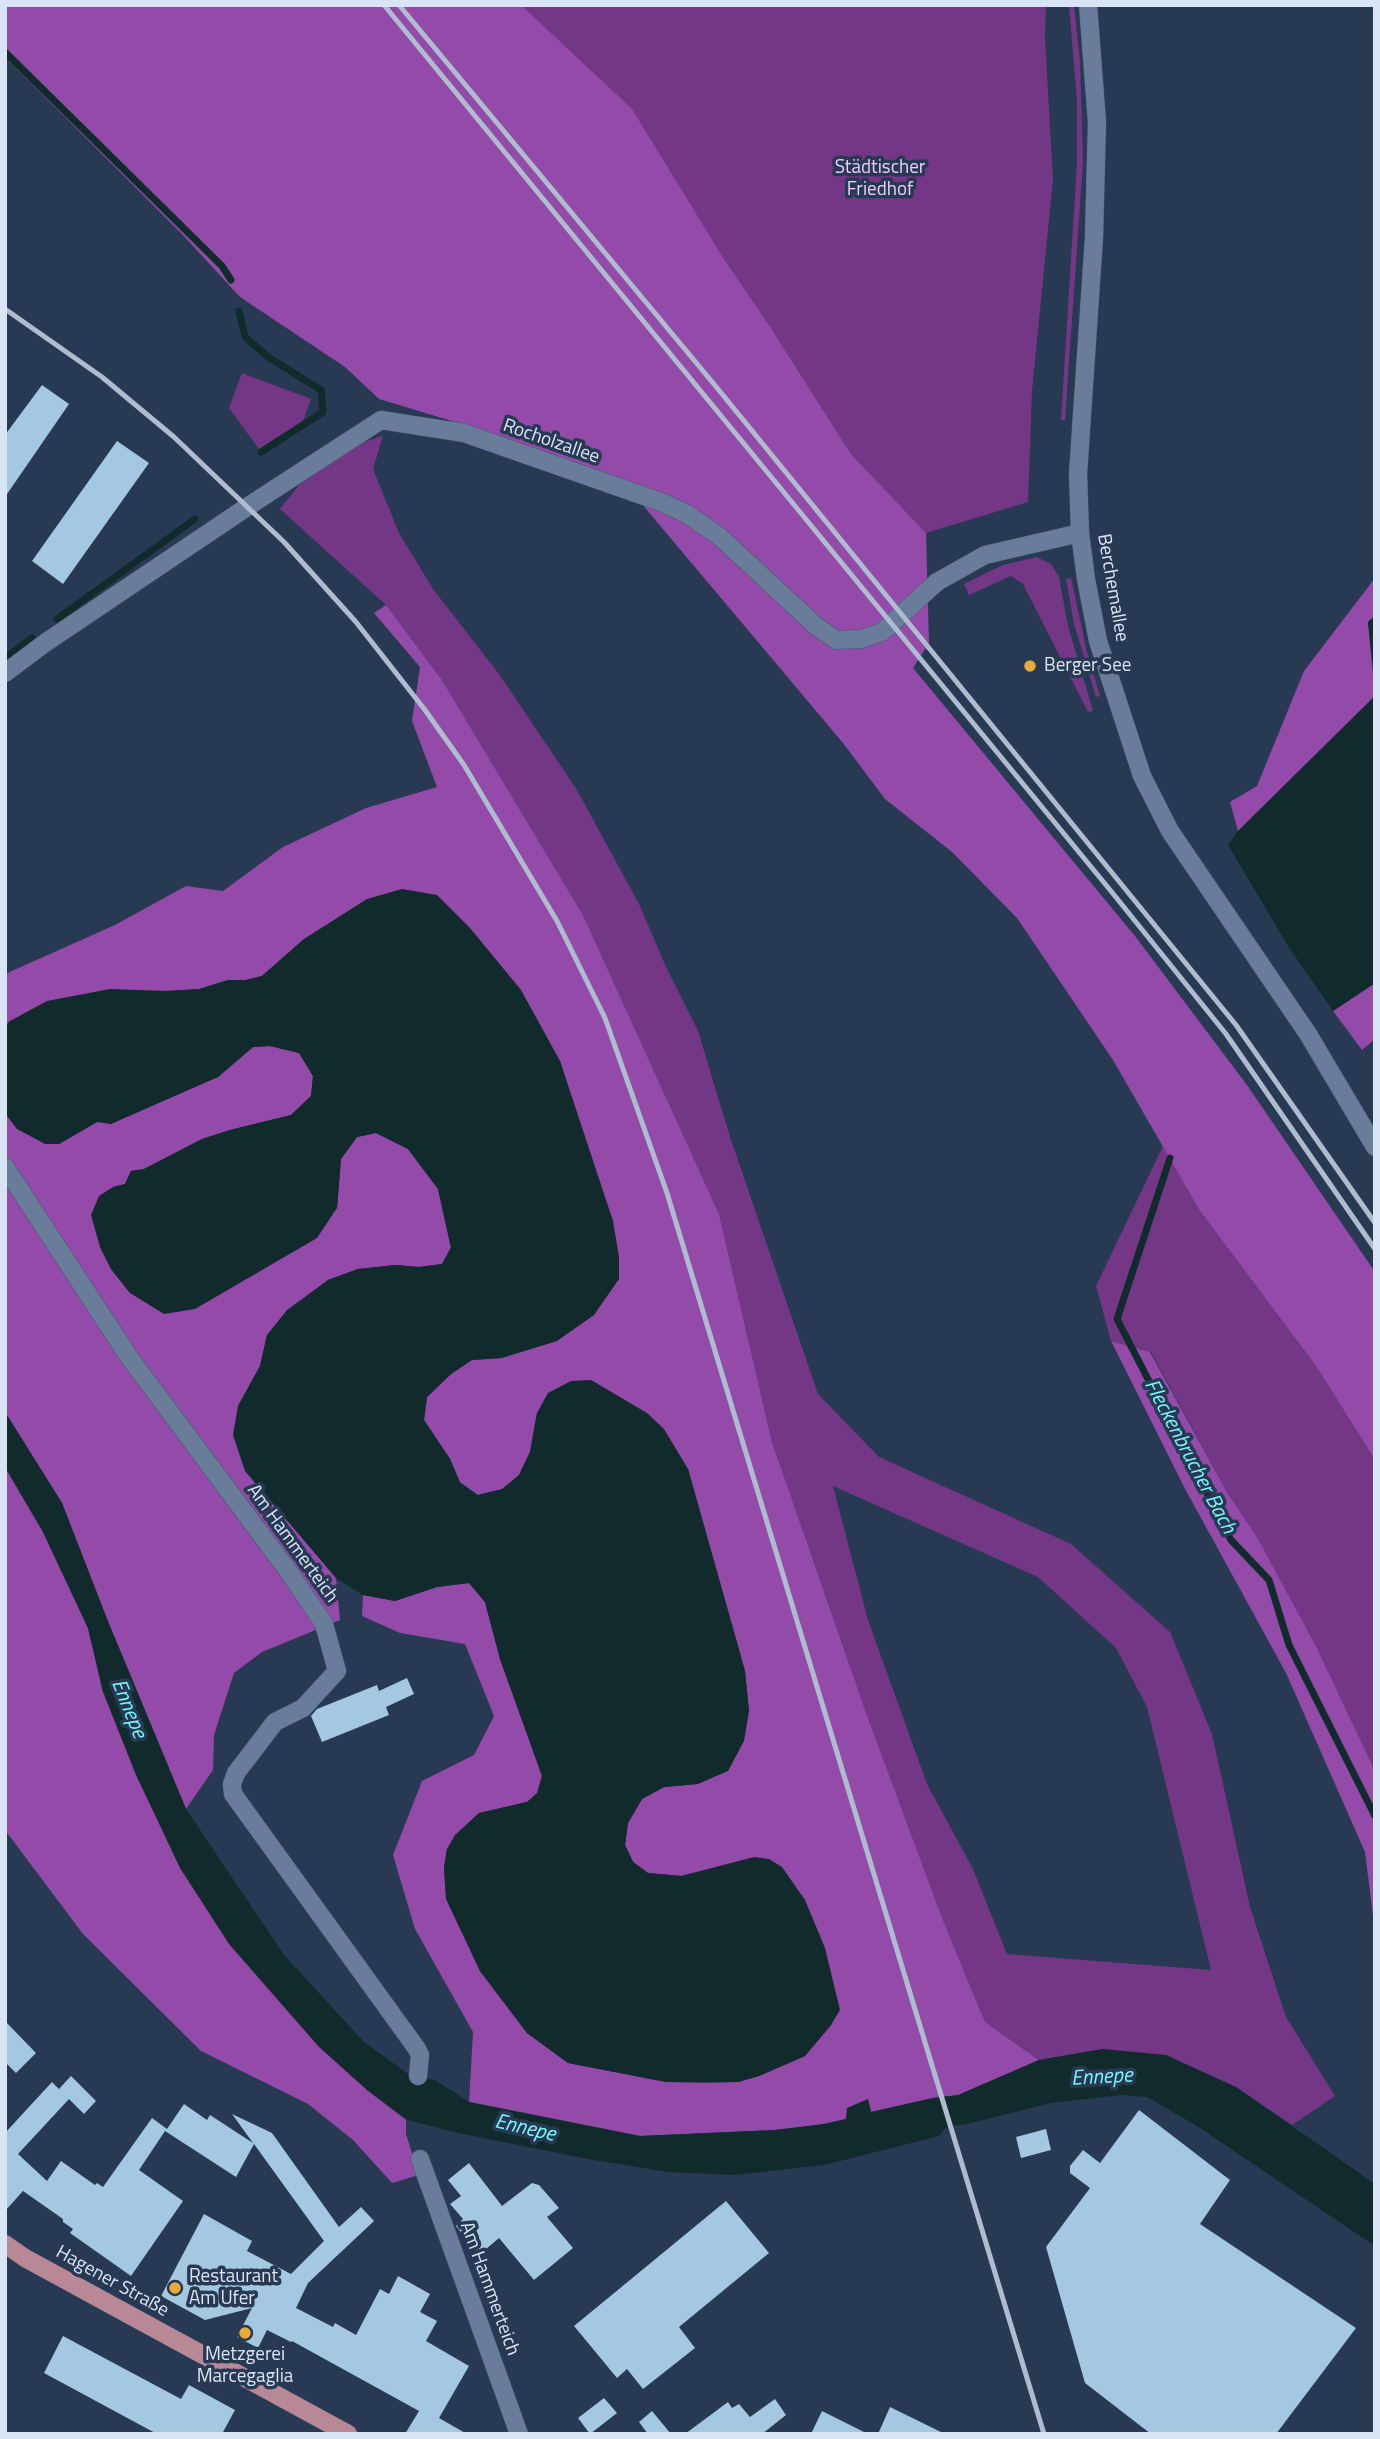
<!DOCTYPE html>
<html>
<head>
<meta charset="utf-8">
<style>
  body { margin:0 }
  #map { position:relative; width:1380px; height:2439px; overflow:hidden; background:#273953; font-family:"Titillium Web",sans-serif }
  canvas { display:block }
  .frame { position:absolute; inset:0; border:7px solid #d9e4f5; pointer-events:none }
</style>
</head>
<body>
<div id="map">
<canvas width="1380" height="2439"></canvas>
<div class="frame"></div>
</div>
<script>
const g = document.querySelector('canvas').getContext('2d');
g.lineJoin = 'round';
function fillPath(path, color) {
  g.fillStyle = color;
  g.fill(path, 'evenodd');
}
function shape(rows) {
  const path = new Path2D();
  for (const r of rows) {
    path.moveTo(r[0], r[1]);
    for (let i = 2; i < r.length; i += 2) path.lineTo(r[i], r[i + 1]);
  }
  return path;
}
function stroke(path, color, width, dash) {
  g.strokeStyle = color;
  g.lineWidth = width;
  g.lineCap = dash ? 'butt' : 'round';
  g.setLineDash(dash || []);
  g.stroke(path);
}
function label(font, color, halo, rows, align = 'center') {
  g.font = font + ' "Titillium Web",sans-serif';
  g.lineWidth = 7;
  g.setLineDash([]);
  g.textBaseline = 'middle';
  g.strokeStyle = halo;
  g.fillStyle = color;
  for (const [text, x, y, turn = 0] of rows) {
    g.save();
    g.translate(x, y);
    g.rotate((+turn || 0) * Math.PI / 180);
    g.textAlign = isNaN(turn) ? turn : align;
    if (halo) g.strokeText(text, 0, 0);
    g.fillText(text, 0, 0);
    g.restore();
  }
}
const green = shape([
  [521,5,1046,5,1045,39,1053,179,1032,391,1028,502,926,533,851,454,769,325,722,256],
  [1069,5,1074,5,1080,61,1083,162,1065,420,1061,420,1077,163,1077,102],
  [242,373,311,399,302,424,261,452,229,408],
  [383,436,373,469,399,533,433,589,499,674,577,790,639,904,666,967,698,1031,730,1137,818,1394,879,1457,1071,1544,1170,1632,1212,1734,1250,1907,1286,2017,1335,2096,1292,2125,1236,2087,1103,2049,1039,2060,985,2022,943,1920,869,1721,772,1442,719,1214,583,915,442,680,386,605,280,509,303,480,320,467,363,442],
  [833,1486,1038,1577,1116,1648,1147,1707,1211,1970,1007,1954,973,1869,927,1784,868,1620],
  [1037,557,1051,564,1059,577,1068,626,1093,711,1088,712,1023,584,1011,576,969,595,964,584,1003,565],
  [1071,578,1087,652,1100,696,1096,697,1074,624,1066,579],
  [1163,1146,1200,1211,1316,1366,1375,1460,1375,1771,1316,1646,1257,1537,1228,1494,1151,1352,1111,1341,1096,1286]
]);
const forest = shape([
  [5,5,521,5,632,109,722,256,769,325,851,454,926,533,929,643,913,668,1135,936,1247,1085,1375,1272,1375,1460,1316,1366,1200,1211,1113,1060,1017,918,952,852,885,799,843,743,625,484,498,435,379,399,345,367,240,297,181,233,5,57],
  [1375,578,1375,616,1368,622,1375,696,1238,831,1230,802,1257,786,1304,671],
  [386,605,442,680,583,915,719,1214,772,1442,869,1721,943,1920,985,2022,1039,2060,959,2095,933,2098,871,2112,868,2100,846,2119,824,2124,775,2130,640,2136,469,2102,473,2032,415,1929,393,1855,422,1781,474,1755,494,1716,465,1644,400,1633,362,1616,363,1595,395,1601,437,1587,469,1583,485,1602,500,1659,542,1776,537,1794,527,1802,479,1813,447,1849,444,1868,446,1898,480,1971,527,2033,568,2063,666,2082,707,2083,738,2082,759,2076,805,2056,831,2025,702,1872,681,1876,648,1873,633,1862,625,1845,628,1823,642,1799,664,1787,698,1784,749,1711,745,1671,688,1469,537,1413,530,1452,519,1475,503,1489,478,1495,460,1482,450,1459,424,1420,427,1397,451,1374,472,1360,502,1358,576,1115,560,1061,304,939,262,976,245,981,228,980,200,989,167,991,10,1021,5,1026,5,974,115,925,186,886,223,891,283,847,366,808,437,787,412,721,420,667,374,613],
  [1375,983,1375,1039,1362,1050,1333,1011],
  [270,1046,299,1053,313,1076,311,1096,291,1115,230,1130,202,1139,144,1169,131,1171,125,1184,113,1187,100,1247,111,1269,130,1293,337,1208,341,1159,357,1137,376,1133,408,1149,438,1189,451,1247,442,1264,419,1267,396,1265,358,1269,328,1280,267,1335,260,1366,238,1406,245,1470,336,1578,340,1620,262,1652,234,1673,214,1735,213,1770,186,1809,107,1619,62,1503,5,1412,5,1113,17,1129,59,1144,97,1122,218,1077,253,1047],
  [1111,1341,1150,1352,1228,1494,1257,1537,1316,1646,1375,1771,1375,1932,1365,1852,1286,1673,1184,1487],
  [5,1467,43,1532,88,1628,103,1692,367,2090,406,2120,406,2134,419,2175,392,2183,353,2140,308,2104,201,2051,83,1934,5,1830]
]);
const water = shape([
  [1375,616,1375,685,1368,622],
  [1375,696,1375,983,1333,1011,1290,949,1228,845,1238,831],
  [402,889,437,895,470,928,521,990,560,1061,613,1221,619,1257,619,1279,594,1315,557,1341,502,1358,472,1360,451,1374,427,1397,424,1420,450,1459,460,1483,478,1495,502,1489,519,1475,530,1452,537,1413,548,1393,571,1381,591,1380,647,1413,664,1429,688,1469,745,1671,749,1711,744,1741,728,1771,698,1784,664,1787,642,1799,628,1823,625,1845,633,1862,648,1873,681,1876,754,1857,769,1859,782,1867,805,1900,825,1948,840,2010,831,2025,805,2056,759,2076,738,2082,666,2082,568,2063,527,2033,480,1971,446,1899,444,1868,447,1849,455,1835,479,1813,527,1802,537,1793,542,1776,500,1659,485,1602,469,1583,437,1587,395,1601,363,1595,336,1578,245,1471,233,1435,238,1406,260,1366,267,1335,287,1310,328,1280,358,1269,396,1265,419,1267,442,1264,451,1248,438,1189,408,1149,376,1133,357,1137,341,1159,337,1208,317,1238,195,1309,164,1314,130,1293,111,1269,100,1247,91,1215,99,1196,113,1187,125,1184,131,1171,144,1169,202,1139,230,1130,291,1115,311,1096,313,1076,299,1053,270,1046,253,1047,218,1077,111,1124,97,1122,59,1144,45,1144,32,1137,17,1129,5,1113,5,1026,10,1021,47,1001,110,989,167,991,199,989,228,980,245,980,262,976,304,939,367,899],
  [5,1412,62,1503,107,1619,186,1809,284,1955,364,2042,411,2076,435,2080,469,2102,640,2136,775,2130,824,2124,846,2119,847,2108,868,2099,871,2112,933,2098,958,2095,1039,2060,1103,2049,1166,2055,1236,2087,1375,2184,1375,2246,1197,2126,1147,2097,1121,2095,1051,2103,967,2124,946,2127,939,2136,824,2165,734,2175,668,2172,588,2159,458,2133,408,2120,367,2090,319,2047,229,1944,180,1868,136,1775,103,1692,88,1628,43,1532,5,1467]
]);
const stream = shape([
  [5,52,222,266,231,280],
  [239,311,245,337,268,357,321,390,323,412,261,452],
  [57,619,195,519],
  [5,658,32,638],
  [1170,1158,1117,1319,1231,1540,1269,1580,1289,1645,1375,1816]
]);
const building = shape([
  [42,385,69,404,5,497,5,435],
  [117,441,149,463,63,584,32,561],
  [407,1678,414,1694,386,1707,389,1715,322,1742,311,1716,317,1709,377,1685,379,1691],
  [5,2021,36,2053,16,2073,5,2062],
  [71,2076,96,2101,84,2114,69,2099,18,2154,47,2181,61,2161,95,2185,97,2183,103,2187,152,2118,167,2129,184,2104,207,2120,210,2115,253,2143,232,2114,272,2133,339,2227,361,2207,374,2221,308,2283,296,2308,333,2327,335,2323,356,2335,380,2289,389,2294,398,2276,430,2294,420,2312,437,2321,426,2341,469,2366,439,2418,467,2434,405,2434,419,2411,292,2341,291,2342,267,2330,258,2348,237,2337,252,2308,205,2320,161,2296,204,2214,252,2241,247,2251,291,2274,324,2241,254,2144,236,2177,165,2131,139,2170,183,2201,131,2276,70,2233,73,2229,63,2222,63,2219,23,2191,5,2211,5,2133,52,2082,61,2091,59,2089],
  [1139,2110,1230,2180,1200,2224,1356,2328,1276,2434,1151,2434,1085,2383,1046,2247,1090,2188,1070,2173,1070,2166,1083,2150,1100,2163],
  [1046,2129,1051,2150,1021,2158,1016,2137],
  [469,2163,502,2206,532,2183,539,2185,559,2208,547,2217,573,2248,534,2280,499,2238,479,2255,456,2226,463,2219,450,2204,461,2196,448,2180],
  [726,2201,769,2253,679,2327,695,2348,643,2389,627,2369,617,2378,574,2326],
  [63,2336,181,2399,189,2385,235,2410,222,2434,157,2434,44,2373],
  [604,2398,617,2413,590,2434,578,2418],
  [775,2399,786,2415,762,2434,685,2434,728,2402,732,2408,739,2404,750,2417],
  [890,2407,945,2434,878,2434],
  [652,2411,671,2434,648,2434,639,2422],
  [822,2411,868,2434,811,2434]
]);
const street = shape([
  [5,673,45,643,247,507,381,420,464,433,661,502,687,514,719,536,816,626,836,640,861,639,882,632,937,582,985,555,1080,533],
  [5,1167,129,1357,289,1572,324,1624,337,1671,303,1708,275,1722,236,1773,232,1784,233,1794,417,2049,420,2055,418,2076],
  [420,2159,519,2434]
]);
const secondary = shape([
  [1088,5,1097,122,1094,237,1078,474,1080,533,1086,579,1098,641,1142,776,1170,831,1308,1034,1375,1147]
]);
const primary = shape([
  [5,2244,25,2258,348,2434]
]);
const rail = shape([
  [384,5,1115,896,1226,1034,1375,1249],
  [399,5,718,389,1236,1025,1375,1223],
  [5,309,102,377,174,437,284,542,356,622,425,710,464,765,557,921,605,1018,667,1193,1044,2434]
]);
const markers = [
  [1030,666,7,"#e9aa38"],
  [175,2288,7,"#e9aa38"],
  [245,2333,7,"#e9aa38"]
];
const parkNames = [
  ["Städtischer",880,168],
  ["Friedhof",880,190]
];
const streetNames = [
  ["Rocholzallee",551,442,19],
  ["Berchemallee",1112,588,80],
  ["Am Hammerteich",292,1544,54],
  ["Hagener Straße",112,2282,29],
  ["Am Hammerteich",489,2289,70]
];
const poiNames = [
  ["Berger See",1044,666],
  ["Restaurant",189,2277],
  ["Am Ufer",189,2299],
  ["Metzgerei",245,2355,"center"],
  ["Marcegaglia",245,2377,"center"]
];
const waterNames = [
  ["Fleckenbrucher Bach",1189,1457,62],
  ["Ennepe",128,1709,68],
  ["Ennepe",1102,2078,-3],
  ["Ennepe",525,2129,13]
];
fillPath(green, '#743786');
fillPath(forest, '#934aa8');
fillPath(water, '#112a2b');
stroke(stream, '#112a2b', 7);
fillPath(building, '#a3c8e0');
stroke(street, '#48576d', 19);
stroke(secondary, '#48576d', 19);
stroke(primary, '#48576d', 19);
stroke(street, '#697d9b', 18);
stroke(secondary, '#697d9b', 18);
stroke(primary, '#b88896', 18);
stroke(rail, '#afbccf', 5);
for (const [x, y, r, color] of markers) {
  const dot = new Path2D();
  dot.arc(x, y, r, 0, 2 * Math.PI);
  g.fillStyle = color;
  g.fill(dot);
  stroke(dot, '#273953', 2.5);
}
label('19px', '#f1cdfd', '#273953', parkNames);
label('19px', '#d9e4f5', '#273953', streetNames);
label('19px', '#d9e4f5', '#273953', poiNames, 'left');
label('italic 21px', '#78f8fb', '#273953', waterNames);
</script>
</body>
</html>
